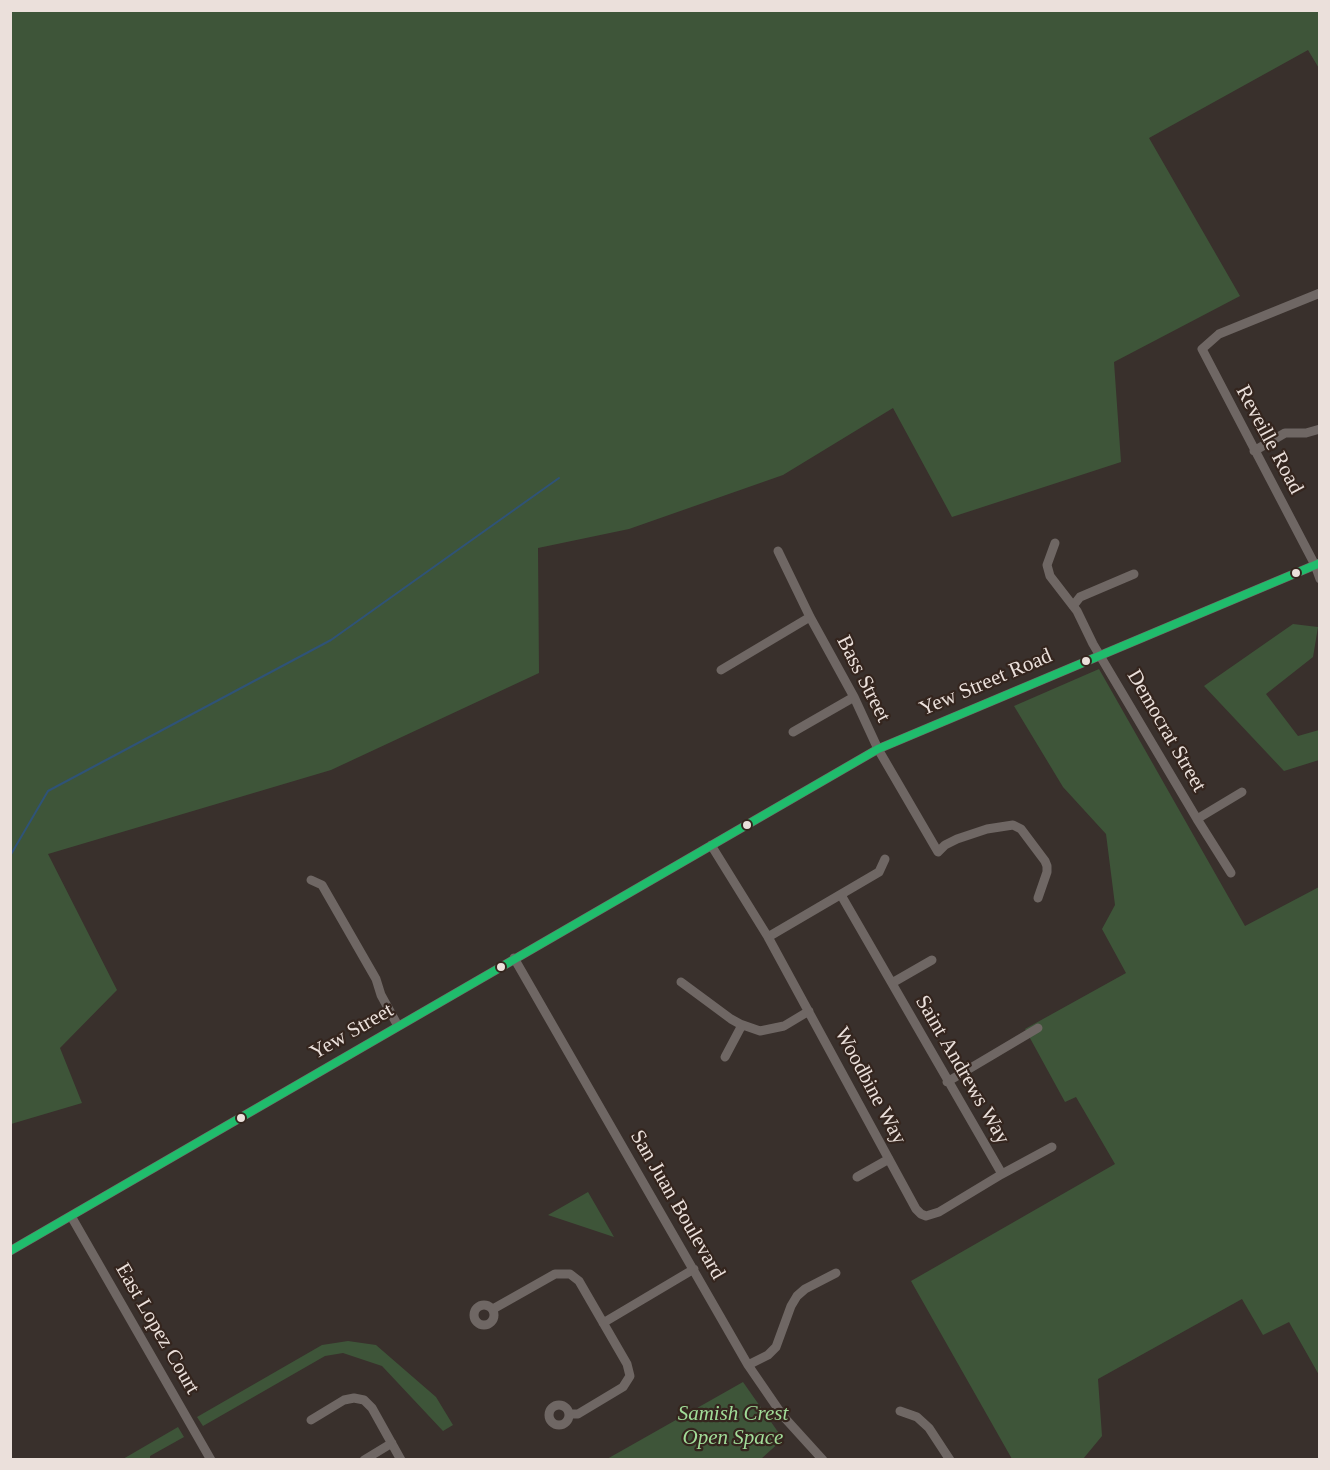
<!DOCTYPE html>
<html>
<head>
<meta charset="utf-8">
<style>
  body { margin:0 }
  #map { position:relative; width:1330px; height:1470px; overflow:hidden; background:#39302c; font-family:"Times New Roman",serif }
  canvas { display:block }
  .frame { position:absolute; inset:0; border:12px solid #ebe0db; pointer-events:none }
</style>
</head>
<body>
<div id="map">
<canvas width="1330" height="1470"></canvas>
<div class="frame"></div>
</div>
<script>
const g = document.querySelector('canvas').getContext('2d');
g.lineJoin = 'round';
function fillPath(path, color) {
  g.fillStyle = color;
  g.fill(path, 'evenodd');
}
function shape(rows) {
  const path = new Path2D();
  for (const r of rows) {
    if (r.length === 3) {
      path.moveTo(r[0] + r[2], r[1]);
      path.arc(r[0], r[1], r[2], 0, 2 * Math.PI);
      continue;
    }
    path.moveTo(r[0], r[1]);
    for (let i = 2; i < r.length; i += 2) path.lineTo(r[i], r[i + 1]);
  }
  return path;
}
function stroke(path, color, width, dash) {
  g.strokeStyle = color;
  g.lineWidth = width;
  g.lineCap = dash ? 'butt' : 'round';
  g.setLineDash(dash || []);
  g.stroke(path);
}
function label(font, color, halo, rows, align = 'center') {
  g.font = font + ' "Times New Roman",serif';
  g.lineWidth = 4.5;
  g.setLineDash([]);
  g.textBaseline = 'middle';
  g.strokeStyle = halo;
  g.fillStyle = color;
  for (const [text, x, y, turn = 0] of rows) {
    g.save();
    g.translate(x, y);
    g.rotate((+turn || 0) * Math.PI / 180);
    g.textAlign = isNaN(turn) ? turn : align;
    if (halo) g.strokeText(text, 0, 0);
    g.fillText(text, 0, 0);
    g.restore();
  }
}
const green = shape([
  [11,10,1319,10,1320,70,1308,50,1149,138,1240,296,1114,362,1121,462,952,517,893,408,783,475,629,529,538,548,539,673,331,770,48,854,117,990,60,1048,82,1103,11,1124],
  [1293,624,1318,627,1313,657,1266,694,1298,736,1319,730,1319,760,1284,771,1204,686],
  [1099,669,1245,926,1319,887,1319,1375,1289,1322,1263,1335,1242,1299,1098,1379,1102,1436,1083,1459,1012,1459,911,1281,1115,1164,1076,1097,1065,1102,1025,1029,1126,973,1102,929,1115,905,1106,834,1063,787,1014,706],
  [588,1192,614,1237,548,1215],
  [348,1341,376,1345,436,1397,453,1425,443,1431,382,1366,343,1353,325,1356,203,1426,197,1417,322,1345],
  [743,1382,783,1439,761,1459,607,1459],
  [178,1427,184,1437,150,1456,150,1459,123,1459]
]);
const stream = shape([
  [10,856,48,791,331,640,559,478]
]);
const minor = shape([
  [1320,293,1219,334,1202,349,1315,565,1320,579],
  [1254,451,1285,433,1306,433,1320,429],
  [1055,543,1047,565,1050,576,1077,611,1093,644,1197,819,1231,873],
  [778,551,810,617,854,697,878,749,938,852,945,845,957,839,987,829,1013,825,1021,829,1045,861,1047,866,1047,872,1038,898],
  [1073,606,1080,597,1134,574],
  [721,670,810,617],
  [793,732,854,697],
  [1197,819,1242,792],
  [711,845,768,937,916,1209,921,1214,926,1216,939,1212,1002,1174,1052,1147],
  [311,880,322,885,376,979,381,995,398,1026],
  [841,895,1002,1174],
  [768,937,879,872,885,859],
  [514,958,748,1365,783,1416,823,1460],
  [681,982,731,1019,740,1024,760,1031,784,1026,809,1011],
  [892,983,932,960],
  [725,1057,742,1025],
  [947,1082,1038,1028],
  [857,1177,889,1159],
  [71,1216,211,1460],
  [10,1251,878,749,1320,563],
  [484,1315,10],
  [493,1309,555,1274,570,1274,579,1281,627,1364,630,1376,623,1387,578,1414,569,1414],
  [603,1323,694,1269],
  [748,1365,768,1355,776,1347,791,1306,797,1296,805,1289,836,1273],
  [559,1415,10],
  [900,1411,917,1417,929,1428,950,1460],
  [311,1420,344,1400,354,1398,364,1400,372,1408,401,1460],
  [364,1460,392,1443]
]);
const bus1 = shape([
  [10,1251,878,749,1320,563]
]);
const markers = [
  [1296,573,5,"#ebe0db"],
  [1086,661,5,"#ebe0db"],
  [747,825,5,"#ebe0db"],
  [501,967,5,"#ebe0db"],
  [241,1118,5,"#ebe0db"]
];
const streetNames = [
  ["Reveille Road",1269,440,62],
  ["Bass Street",863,679,63],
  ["Yew Street Road",986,683,-23],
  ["Democrat Street",1166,731,60],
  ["Yew Street",352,1032,-30],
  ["Saint Andrews Way",962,1070,60],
  ["Woodbine Way",870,1086,62],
  ["San Juan Boulevard",677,1205,60],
  ["East Lopez Court",157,1329,60]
];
const parkNames = [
  ["Samish Crest",733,1414],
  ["Open Space",733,1438]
];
fillPath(green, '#3e5539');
stroke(stream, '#2f5377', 2);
stroke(minor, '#6f6764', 9);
stroke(bus1, '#20bc6c', 8);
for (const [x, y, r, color] of markers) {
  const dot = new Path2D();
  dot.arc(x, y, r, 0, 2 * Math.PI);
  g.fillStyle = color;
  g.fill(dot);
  stroke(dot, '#34251e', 2);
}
label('21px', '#ebe0db', '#34251e', streetNames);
label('italic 21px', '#a1dc98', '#34251e', parkNames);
</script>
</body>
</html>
